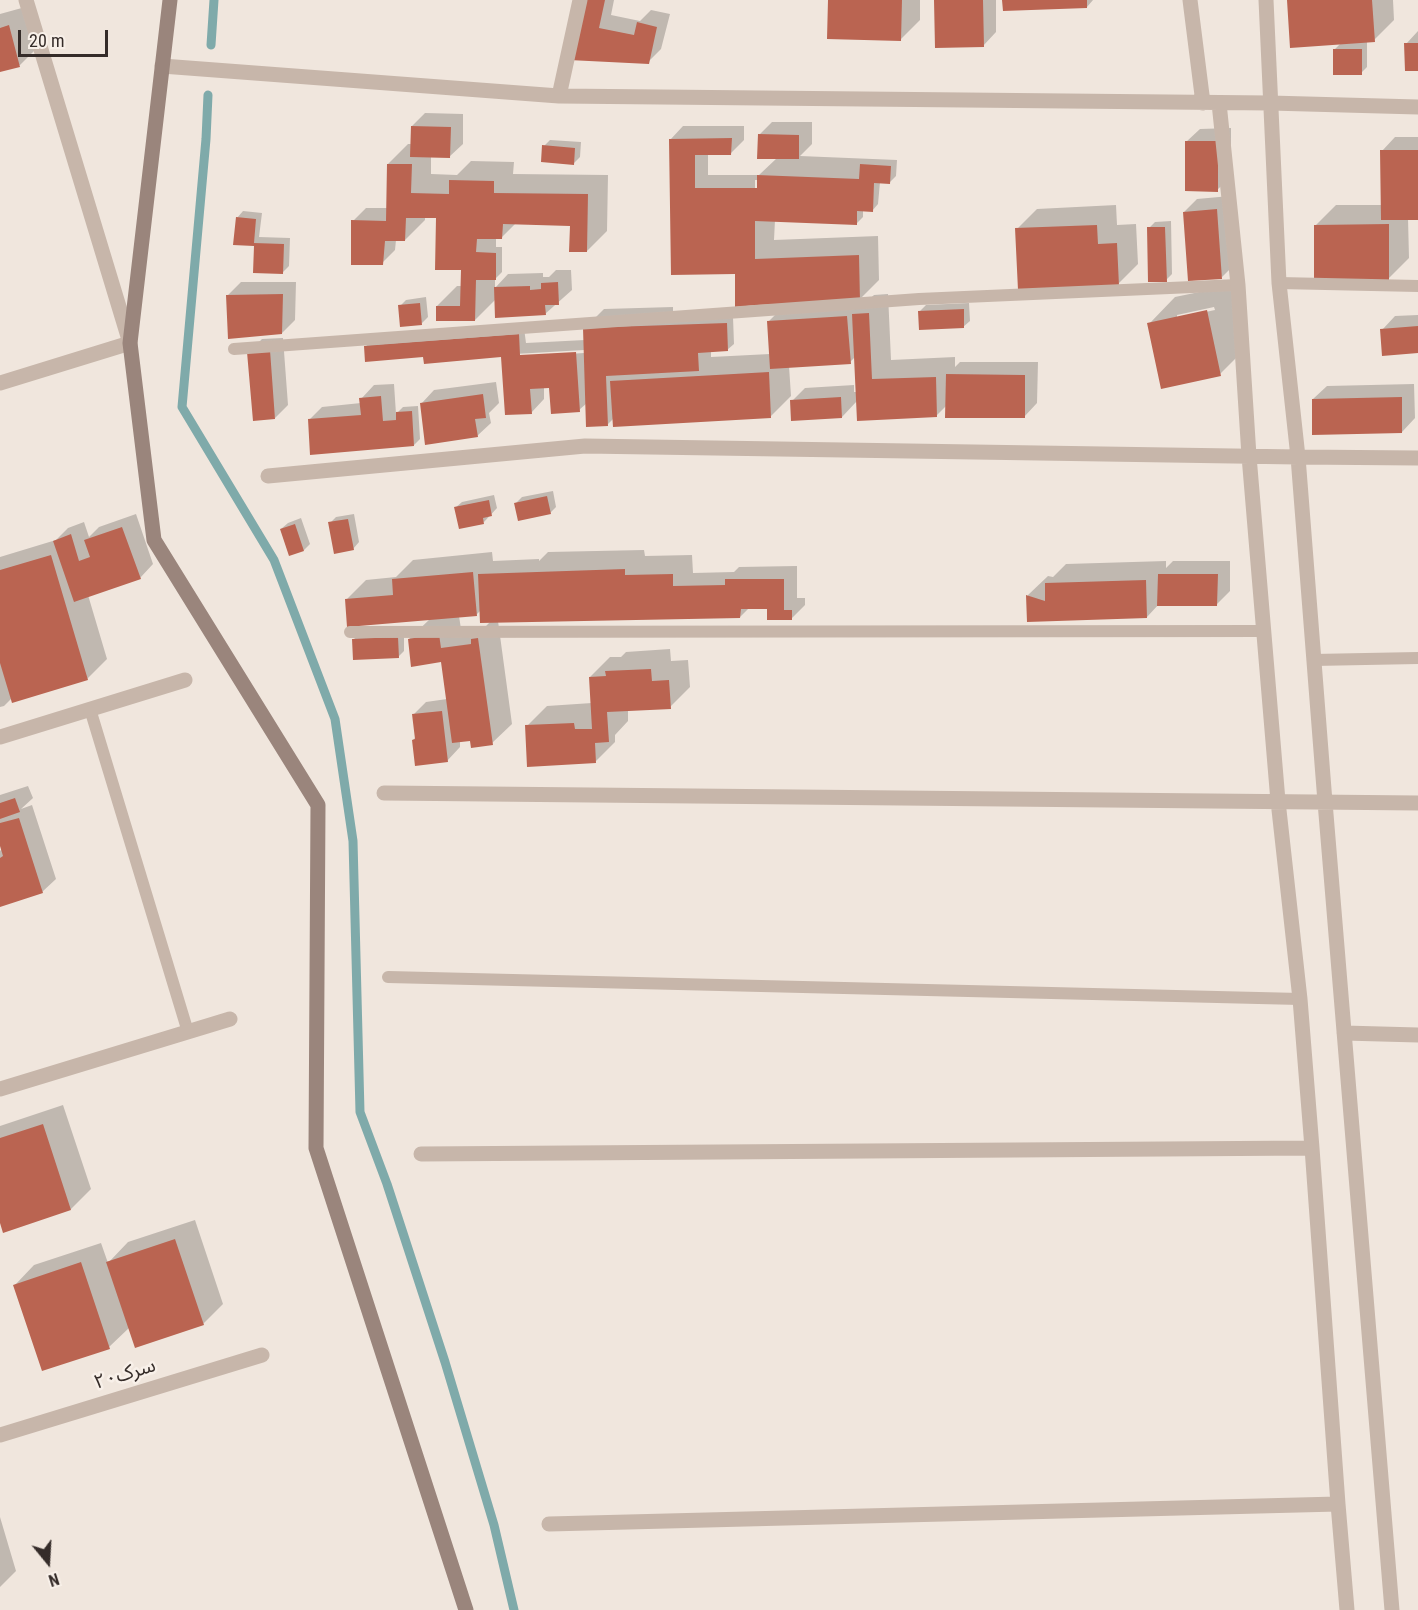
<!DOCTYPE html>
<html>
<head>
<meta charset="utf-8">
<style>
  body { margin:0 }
  #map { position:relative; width:1418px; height:1610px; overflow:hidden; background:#f0e6dd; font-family:"Roboto Condensed",sans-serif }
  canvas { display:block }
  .north { position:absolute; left:18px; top:1532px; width:60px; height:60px; -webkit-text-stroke:4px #f8f0e9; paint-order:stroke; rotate:162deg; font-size:16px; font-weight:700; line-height:24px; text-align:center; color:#352c29 }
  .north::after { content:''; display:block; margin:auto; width:21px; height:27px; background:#352c29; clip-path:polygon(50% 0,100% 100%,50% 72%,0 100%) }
  .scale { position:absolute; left:18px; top:30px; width:90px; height:27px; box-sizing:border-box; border:3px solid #352c29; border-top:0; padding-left:8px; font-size:18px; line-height:21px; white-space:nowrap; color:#352c29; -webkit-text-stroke:4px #f8f0e9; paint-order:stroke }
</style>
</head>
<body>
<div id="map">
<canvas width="1418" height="1610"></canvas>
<div class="north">N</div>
<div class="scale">20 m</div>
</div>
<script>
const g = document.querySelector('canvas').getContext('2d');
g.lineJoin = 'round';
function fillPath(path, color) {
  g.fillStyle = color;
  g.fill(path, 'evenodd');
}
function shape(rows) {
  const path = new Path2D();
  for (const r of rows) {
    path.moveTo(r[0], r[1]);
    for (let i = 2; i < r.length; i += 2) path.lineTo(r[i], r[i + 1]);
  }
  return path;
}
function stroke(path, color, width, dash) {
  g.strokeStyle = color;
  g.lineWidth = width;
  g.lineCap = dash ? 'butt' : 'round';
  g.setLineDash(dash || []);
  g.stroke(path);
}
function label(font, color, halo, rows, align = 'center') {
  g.font = font + ' "Roboto Condensed","Noto Sans Arabic",sans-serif';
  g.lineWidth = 5;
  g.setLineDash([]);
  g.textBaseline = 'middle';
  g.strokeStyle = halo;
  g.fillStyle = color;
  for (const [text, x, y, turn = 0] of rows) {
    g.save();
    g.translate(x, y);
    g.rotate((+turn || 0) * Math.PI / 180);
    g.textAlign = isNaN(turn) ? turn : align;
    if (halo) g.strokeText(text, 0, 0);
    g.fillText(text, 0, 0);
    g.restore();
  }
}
const shadow = shape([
  [584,0,614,0,611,15,640,21,651,10,670,14,661,49,648,62,571,59],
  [830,0,920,0,920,20,900,40],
  [936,0,996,0,996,32,983,46],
  [1004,0,1093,0,1087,7],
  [1288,0,1393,0,1394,20,1374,40,1367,41,1367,67,1361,73,1334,50,1341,43],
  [29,6,40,45,20,65,0,71,0,14],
  [1418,31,1418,70,1406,44],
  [425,113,463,114,463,144,449,157,431,156,431,174,457,175,471,161,514,162,513,174,608,175,607,231,587,251,571,224,516,223,502,237,496,237,496,247,502,247,502,272,495,279,495,288,508,274,543,273,543,277,549,277,556,270,571,270,572,290,545,314,496,299,475,320,437,306,457,286,462,286,462,269,437,217,425,217,425,220,405,240,396,240,395,250,382,263,353,221,366,208,387,208,388,164,408,144,412,144,412,126],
  [772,122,812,122,812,144,800,156,897,160,896,176,890,182,880,182,878,204,872,211,863,210,863,217,856,224,775,220,774,240,878,236,879,280,859,300,736,272,670,140,683,126,744,126,744,140,731,153,708,153,708,175,759,175,777,158,759,135],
  [755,180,758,180,757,200,755,200],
  [1231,128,1231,177,1217,190,1186,142,1200,129],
  [1395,137,1418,137,1418,218,1408,218,1409,258,1389,278,1316,225,1336,205,1382,205,1382,151],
  [550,140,581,142,580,157,574,163,544,146],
  [1230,196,1235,264,1222,277,1184,212,1197,199],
  [1116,205,1117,225,1136,224,1138,264,1118,284,1017,229,1037,209],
  [243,211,262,213,259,237,290,238,289,266,283,272,255,245,237,218],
  [1171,221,1172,274,1166,280,1149,228,1155,222],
  [241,282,296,282,295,320,282,333,228,295],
  [1233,285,1246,348,1220,374,1149,324,1175,297],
  [1214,307,1215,310,1177,318,1177,315],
  [888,294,891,360,955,357,955,367,960,362,1038,362,1037,403,1024,417,947,405,936,416,857,401,842,417,792,401,805,388,854,385,854,392,857,392,855,357,850,362,789,366,791,396,771,416,614,418,607,425,587,403,579,410,550,386,544,387,544,399,531,413,503,356,424,356,365,347,379,334,524,328,526,343,585,340,584,329,604,309,673,307,673,313,733,317,734,344,727,350,711,351,711,357,770,354,768,322,781,309,860,308,874,295],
  [584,350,584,353,515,357,515,354],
  [426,297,428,317,422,323,400,306,406,300],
  [969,303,970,321,963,327,920,311,926,305],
  [1418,315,1418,352,1382,330,1395,316],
  [283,338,288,405,275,418,249,352,262,339],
  [496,382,499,403,489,413,491,423,477,436,421,404,434,390],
  [394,384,396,414,403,407,418,406,420,439,414,445,309,420,322,407,361,403,361,399,374,385],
  [1414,384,1415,418,1402,432,1313,399,1327,386],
  [553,491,556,507,550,513,516,503,522,497],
  [494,495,497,508,484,522,455,508,462,502],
  [136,514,153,564,140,578,88,595,107,659,87,679,12,698,4,706,0,707,0,557,56,540,68,528,84,522,89,537,99,527],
  [354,514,359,542,353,549,330,523,336,517],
  [301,518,310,544,304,550,290,554,281,529,288,523],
  [644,550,645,556,692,555,693,573,734,572,739,567,797,566,797,598,805,598,805,605,792,618,768,607,749,608,740,617,498,621,512,724,492,743,471,739,460,741,460,747,447,761,413,740,416,737,413,715,426,702,447,699,442,661,409,639,430,619,346,600,366,580,396,577,413,560,492,552,493,561,539,559,539,561,548,552],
  [481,610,491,621,486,626,461,629,459,616,476,615],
  [1166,561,1166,568,1173,561,1230,561,1230,591,1217,604,1159,604,1147,617,1029,621,1028,595,1048,576,1053,577,1066,564],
  [404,632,404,651,398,657,354,639,360,633],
  [670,649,671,661,688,660,690,687,670,707,628,710,628,721,615,735,615,742,595,762,527,726,547,706,592,703,590,677,610,657,621,657,626,652],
  [28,786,33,798,21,809,32,805,56,879,42,892,0,905,0,851,2,849,0,843,0,795],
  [63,1105,91,1189,71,1209,4,1231,1,1222,0,1223,0,1126],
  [195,1220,223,1304,203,1324,130,1327,109,1347,15,1285,34,1265,101,1243,108,1263,128,1242],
  [0,1517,16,1571,0,1587]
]);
const stream = shape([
  [211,45,214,0],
  [208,95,206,139,182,407,274,560,335,719,353,841,360,1112,387,1184,445,1362,494,1525,514,1610]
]);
const building = shape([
  [582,0,605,0,599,28,634,35,637,22,657,27,649,64,569,60],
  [828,0,902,0,901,41,827,39],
  [934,0,983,0,984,47,935,48],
  [1002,0,1087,0,1087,8,1003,11],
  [1287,0,1372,0,1375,42,1290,48],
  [9,25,20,67,0,72,0,28],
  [1404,43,1418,43,1418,71,1405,71],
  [1333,49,1362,49,1362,75,1333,75],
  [411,126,451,127,450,158,410,157],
  [758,134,799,135,799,159,757,159],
  [732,138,731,155,695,155,695,188,757,188,757,175,859,179,860,164,891,166,890,184,874,183,873,212,857,211,857,225,755,221,755,259,859,255,860,301,757,305,735,307,735,274,671,275,669,139],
  [1185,141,1218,141,1218,192,1185,191],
  [542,145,575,148,574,165,541,162],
  [1380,150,1418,150,1418,220,1381,220],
  [387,164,412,164,411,193,449,194,449,180,494,181,494,193,588,194,587,252,569,252,570,226,503,224,502,239,477,239,476,252,496,253,496,280,476,280,475,321,436,321,436,306,460,306,461,270,435,270,436,218,406,218,405,241,385,241,383,265,351,265,351,220,386,221],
  [1217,209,1222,279,1188,281,1183,212],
  [236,217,256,219,254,243,284,244,283,274,253,273,254,246,233,245],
  [1389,224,1389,280,1314,280,1314,225],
  [1097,225,1098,244,1117,243,1119,286,1018,290,1015,228],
  [1147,227,1165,227,1167,282,1148,282],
  [558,282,559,305,545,305,546,315,495,318,494,287,530,286,530,290,541,289,541,283],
  [283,294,282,334,228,339,226,295],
  [420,303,422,325,400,327,398,305],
  [964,309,964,328,919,330,918,311],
  [1207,310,1221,376,1161,389,1147,323],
  [869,313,872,379,936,377,937,417,857,421,852,314],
  [847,316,851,364,770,369,767,321],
  [727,323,728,351,698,353,699,371,606,376,608,426,586,427,583,328],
  [1418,326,1418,353,1382,356,1380,329],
  [519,334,520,355,576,352,580,412,551,414,549,388,530,389,532,414,505,415,501,357,424,364,423,357,365,362,364,346],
  [270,350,275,419,253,421,247,352],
  [769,372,771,418,613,427,610,381],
  [946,374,1025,375,1025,418,945,418],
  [483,394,486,418,475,419,478,437,425,445,420,403],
  [381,396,383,421,396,420,396,412,412,411,414,446,310,455,308,419,361,415,359,398],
  [841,397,842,418,791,421,790,400],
  [1402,397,1402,433,1312,435,1312,399],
  [547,496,551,514,518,521,514,503],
  [489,500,492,516,483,518,484,524,459,529,454,507],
  [348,519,354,550,334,554,328,522],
  [295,524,304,551,289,556,280,529],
  [122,527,141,579,74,602,53,541,71,534,79,561,90,557,84,540],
  [51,555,88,680,12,703,0,663,0,570],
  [625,569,625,575,673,574,673,586,725,585,725,579,784,579,784,610,792,610,792,620,767,620,767,609,741,609,740,618,480,623,478,574],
  [473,572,477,616,347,627,345,599,393,595,392,579],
  [1158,574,1218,574,1217,606,1157,606],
  [1146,580,1147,618,1027,622,1026,595,1045,601,1045,583],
  [439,634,441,648,471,644,471,639,478,638,493,745,471,748,470,741,452,743,441,662,411,667,408,639],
  [398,637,399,658,353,660,352,639],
  [651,669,652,681,669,680,671,709,607,712,609,742,595,743,596,763,527,767,525,725,574,723,575,729,592,729,589,677,606,676,605,671],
  [442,711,448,762,415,766,412,740,415,739,412,714],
  [15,798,20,812,0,819,0,803],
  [19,818,43,893,0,907,0,858,3,856,0,846,0,823],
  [43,1124,71,1210,3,1233,0,1223,0,1138],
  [175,1239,204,1325,135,1348,106,1262],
  [81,1262,110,1349,42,1371,13,1285]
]);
const lane = shape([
  [1279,283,1418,286],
  [234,349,919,299,1238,285],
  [350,632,1264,631],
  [1313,660,1418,658],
  [90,709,188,1032],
  [388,977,1300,999]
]);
const street = shape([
  [1190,0,1203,103],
  [1266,0,1279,283,1298,457,1325,802,1392,1610],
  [162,66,559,96,1270,103,1418,107],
  [559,96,580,0],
  [1219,103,1238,285,1249,456,1278,801,1300,999,1312,1148,1338,1504,1347,1610],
  [0,383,130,343,26,0],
  [268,476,585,446,1298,457,1418,458],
  [0,737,185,680],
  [384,793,1418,803],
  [1344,1033,1418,1035],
  [0,1089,230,1019],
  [421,1154,1312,1148],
  [0,1435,262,1355],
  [549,1524,1338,1504]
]);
const secondary = shape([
  [170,0,130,343,154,540,318,805,316,1148,466,1610]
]);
const streetNames = [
  ["سرک۲۰",125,1375,-17]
];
fillPath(shadow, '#0003');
stroke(stream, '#7faaaa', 9);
fillPath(building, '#ba6451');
stroke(lane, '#c7b6aa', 12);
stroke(street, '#c7b6aa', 15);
stroke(secondary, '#9a857c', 15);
label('20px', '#352c29', '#f8f0e9', streetNames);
</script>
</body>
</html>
